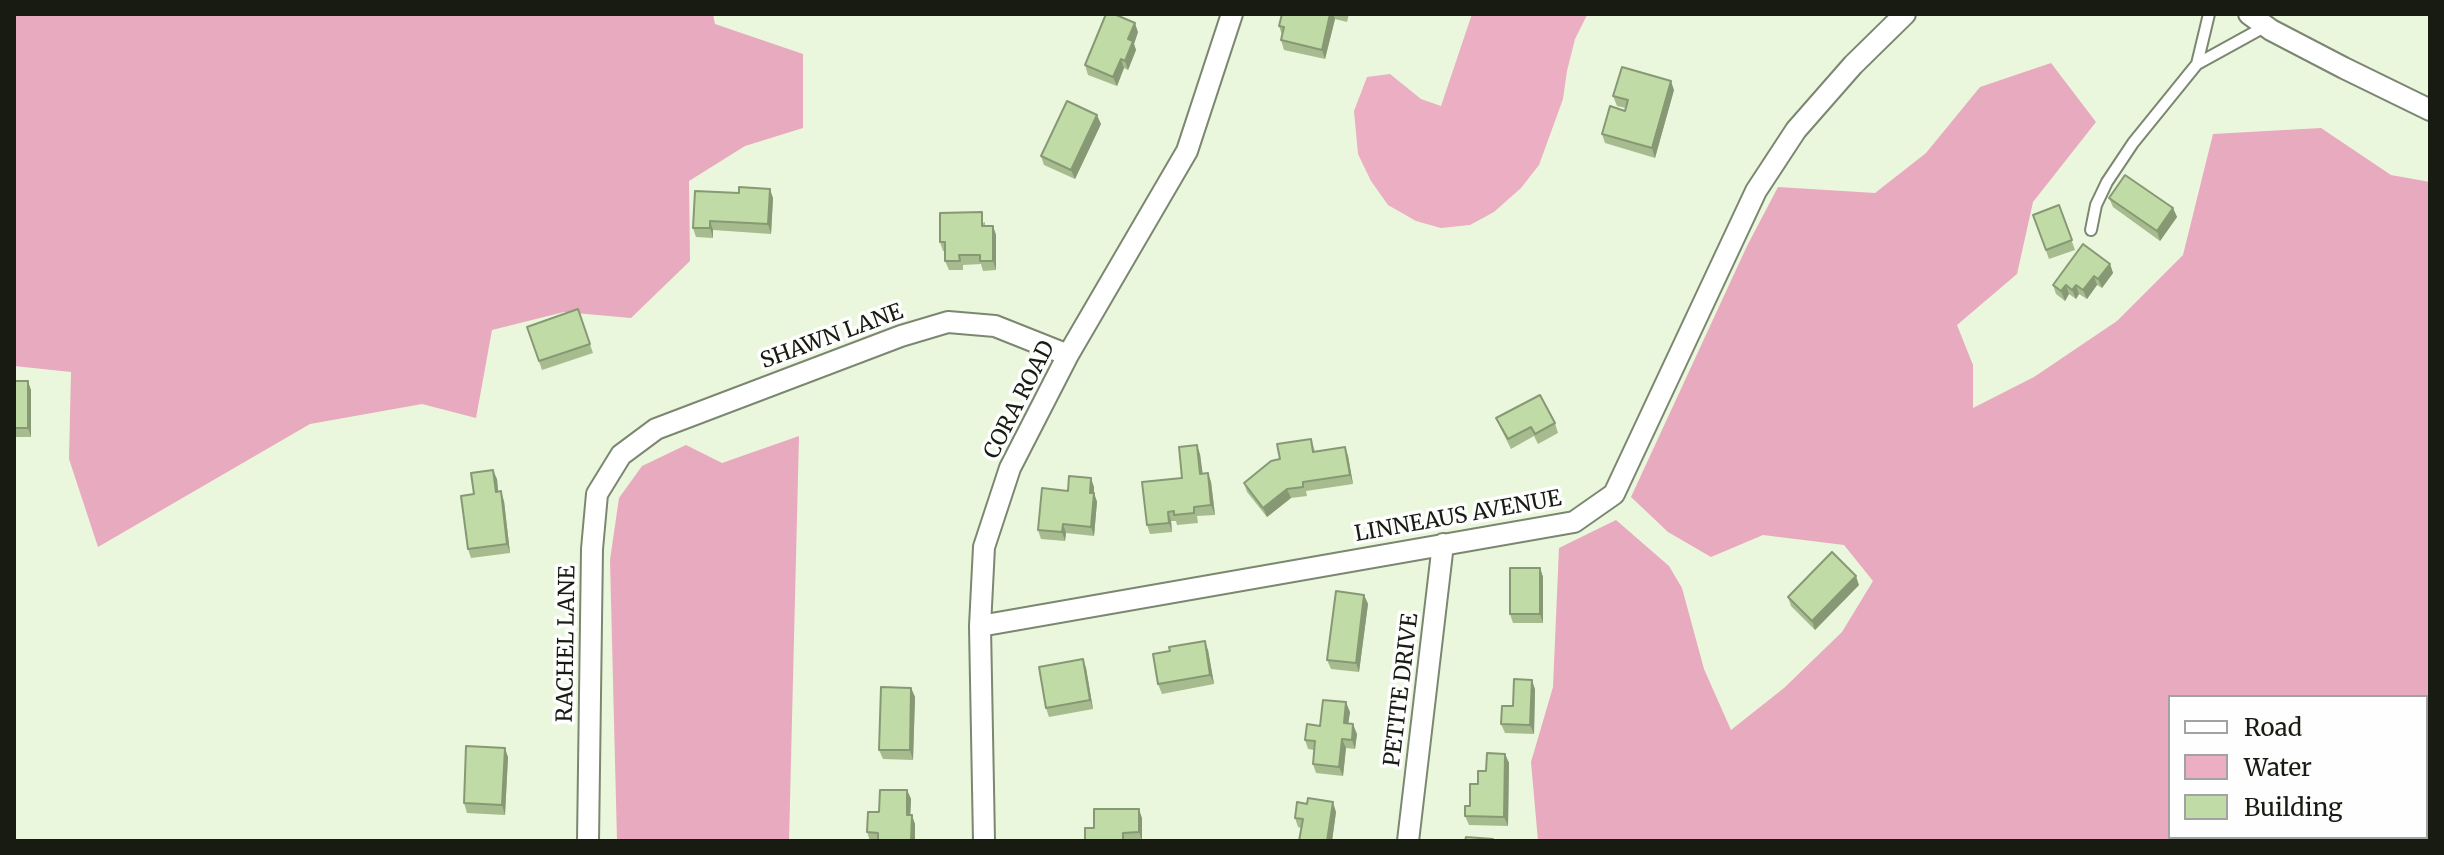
<!DOCTYPE html>
<html>
<head>
<meta charset="utf-8">
<style>
  body { margin:0 }
  #map { position:relative; width:2444px; height:855px; overflow:hidden; background:#eaf7dd; font-family:Merriweather,serif }
  canvas { display:block }
  .frame { position:absolute; inset:0; border:16px solid #171b12; pointer-events:none }
  .legend { position:absolute; left:2168px; top:695px; width:260px; height:144px; box-sizing:border-box; background:#fefefe; border:2px solid #a2a3a0; margin:0; padding:10px 14px; list-style:none; font-size:24px; color:#171b12 }
  .legend li { display:flex; align-items:center; gap:16px; height:40px }
  .legend b { width:40px; border:2px solid #a2a3a0 }
</style>
</head>
<body>
<div id="map">
<canvas width="2444" height="855"></canvas>
<div class="frame"></div>
<ul class="legend">
<li><b style="height:10px;background:#fff"></b>Road</li>
<li><b style="height:22px;background:#ebaec2"></b>Water</li>
<li><b style="height:22px;background:#c1dba6"></b>Building</li>
</ul>
</div>
<script>
const g = document.querySelector('canvas').getContext('2d');
g.lineJoin = 'round';
function fillPath(path, color) {
  g.fillStyle = color;
  g.fill(path, 'evenodd');
}
function shape(rows) {
  const path = new Path2D();
  for (const r of rows) {
    path.moveTo(r[0], r[1]);
    for (let i = 2; i < r.length; i += 2) path.lineTo(r[i], r[i + 1]);
  }
  return path;
}
function stroke(path, color, width, dash) {
  g.strokeStyle = color;
  g.lineWidth = width;
  g.lineCap = dash ? 'butt' : 'round';
  g.setLineDash(dash || []);
  g.stroke(path);
}
function label(font, color, halo, rows, align = 'center') {
  g.font = font + ' Merriweather,serif';
  g.lineWidth = 7;
  g.setLineDash([]);
  g.textBaseline = 'middle';
  g.strokeStyle = halo;
  g.fillStyle = color;
  for (const [text, x, y, turn = 0] of rows) {
    g.save();
    g.translate(x, y);
    g.rotate((+turn || 0) * Math.PI / 180);
    g.textAlign = isNaN(turn) ? turn : align;
    if (halo) g.strokeText(text, 0, 0);
    g.fillText(text, 0, 0);
    g.restore();
  }
}
const forest = shape([
  [14,14,713,14,715,24,803,54,803,128,745,146,689,181,690,261,631,318,564,312,492,330,476,418,422,404,310,424,98,547,69,459,71,372,14,366],
  [2051,63,2096,122,2033,202,2017,274,1957,325,1973,365,1973,408,2034,377,2117,321,2183,255,2213,134,2321,128,2391,175,2430,182,2430,841,2374,841,2372,837,2426,837,2426,697,2170,697,2170,837,2278,837,2277,841,1538,841,1531,762,1553,687,1559,548,1616,520,1669,566,1682,588,1704,669,1731,730,1784,688,1842,632,1873,581,1844,545,1763,535,1711,557,1668,532,1631,497,1747,246,1778,187,1875,193,1926,153,1980,87],
  [799,436,789,841,617,841,610,560,619,498,642,466,686,445,722,463]
]);
const water = shape([
  [1472,14,1587,15,1575,39,1567,71,1563,99,1539,165,1521,188,1494,212,1470,225,1441,228,1416,221,1388,205,1371,181,1358,154,1354,111,1367,77,1390,74,1421,99,1441,106]
]);
const lane = shape([
  [2209,14,2197,64,2266,26],
  [2091,230,2096,205,2107,182,2133,143,2197,64]
]);
const street = shape([
  [2249,14,2271,30,2344,68,2430,110],
  [980,626,1574,522,1614,494,1756,191,1796,130,1853,65,1905,14],
  [588,841,592,549,597,494,621,455,656,429,901,336,948,322,995,326,1068,355],
  [984,841,980,626,984,547,1010,468,1068,355,1187,151,1232,14],
  [1408,841,1443,544]
]);
const wall = shape([
  [1282,14,1349,14,1347,22,1335,19,1325,59,1284,50,1281,40,1282,35,1279,26],
  [1138,32,1134,44,1136,50,1128,70,1124,68,1117,86,1088,75,1085,65],
  [1674,90,1655,158,1605,143,1602,134,1625,111,1626,108,1617,106,1613,96],
  [1101,124,1075,179,1044,165,1041,156],
  [773,198,771,234,713,230,713,238,696,237,693,228],
  [2109,198,2173,208,2177,217,2160,241,2113,207],
  [2059,205,2075,250,2049,259,2033,215],
  [985,222,985,226,993,226,996,235,996,270,983,271,981,264,963,265,963,270,949,270,945,261,945,251,943,251,940,242],
  [2110,264,2113,273,2102,288,2097,285,2087,299,2079,294,2076,299,2069,294,2065,301,2056,294,2053,285],
  [578,309,593,353,542,370,527,327],
  [14,381,31,390,31,437,14,437],
  [1496,418,1555,423,1558,433,1538,444,1534,436,1511,449,1500,427],
  [1311,439,1315,451,1345,447,1348,456,1353,484,1306,491,1307,496,1291,498,1267,517,1247,492,1244,483],
  [1200,454,1202,473,1208,473,1211,482,1215,515,1197,516,1198,523,1177,525,1176,521,1171,521,1172,532,1150,534,1147,525],
  [497,479,498,492,504,501,510,553,471,558,468,549,474,494],
  [1094,487,1094,493,1097,502,1094,536,1066,533,1065,541,1041,539,1038,530,1068,491],
  [1540,568,1543,577,1543,623,1513,623,1510,614],
  [1859,585,1815,630,1791,606,1788,597],
  [1364,595,1368,604,1359,672,1331,669,1327,660],
  [1208,650,1214,684,1162,694,1158,684],
  [1086,668,1093,709,1049,717,1046,708],
  [911,688,915,697,913,760,883,759,879,750],
  [1535,689,1534,734,1505,733,1501,724,1513,706],
  [1350,712,1348,724,1357,734,1355,749,1346,748,1343,776,1316,773,1313,764,1314,750,1308,749,1305,740,1320,726],
  [1505,754,1509,763,1508,826,1469,825,1465,816,1478,784,1486,771],
  [508,757,505,815,467,813,464,803],
  [907,790,911,799,910,815,915,824,915,841,870,841,867,832,879,812],
  [1336,812,1332,841,1299,841,1301,828,1298,827,1295,818],
  [1142,818,1142,841,1085,841]
]);
const shadedWall = shape([
  [1330,14,1333,14,1335,19,1325,59,1322,50],
  [1135,23,1138,32,1134,44,1136,50,1128,70,1125,61,1128,39],
  [1121,59,1124,68,1117,86,1113,77],
  [1671,81,1674,90,1655,158,1652,148],
  [1097,115,1101,124,1075,179,1071,170],
  [770,189,773,198,771,234,768,224],
  [2173,208,2177,217,2160,241,2157,231],
  [710,221,713,230,713,238,710,228],
  [993,226,996,235,996,270,993,261],
  [2110,264,2113,273,2102,288,2098,279],
  [2094,276,2097,285,2087,299,2083,290],
  [2066,285,2069,294,2065,301,2061,291],
  [2076,285,2079,294,2076,299,2072,290],
  [28,381,31,390,31,437,28,428],
  [1197,445,1200,454,1204,483,1200,474],
  [1345,447,1348,456,1353,484,1350,475],
  [493,470,497,479,499,501,496,492],
  [1208,473,1211,482,1215,515,1211,505],
  [1091,478,1094,487,1094,493,1097,502,1094,536,1091,527,1090,493],
  [1287,489,1291,498,1267,517,1263,508],
  [501,491,504,501,510,553,507,544],
  [1168,512,1171,521,1172,532,1169,523],
  [1063,524,1066,533,1065,541,1062,532],
  [1540,568,1543,577,1543,623,1540,614],
  [1856,576,1859,585,1815,630,1812,621],
  [1364,595,1368,604,1359,672,1356,663],
  [1205,641,1208,650,1214,684,1210,675],
  [1083,659,1086,668,1093,709,1090,700],
  [1532,680,1535,689,1534,734,1530,725],
  [911,688,915,697,913,760,910,750],
  [1346,702,1350,712,1347,732,1344,723],
  [1353,724,1357,734,1355,749,1352,740],
  [1342,739,1346,748,1343,776,1339,767],
  [505,748,508,757,505,815,502,805],
  [1505,754,1509,763,1508,826,1504,817],
  [907,790,911,799,910,824,907,815],
  [1333,802,1336,812,1332,841,1327,841],
  [1139,809,1142,818,1142,841,1139,832],
  [912,815,915,824,915,841,911,841]
]);
const building = shape([
  [1106,14,1114,14,1135,23,1128,39,1133,41,1125,61,1121,59,1113,77,1085,65,1106,14],
  [1282,14,1330,14,1322,50,1281,40,1284,27,1279,26,1282,14],
  [1622,67,1671,81,1652,148,1602,134,1610,106,1625,111,1628,100,1613,96,1622,67],
  [1067,101,1097,115,1071,170,1041,156,1067,101],
  [2125,175,2173,208,2157,231,2109,198,2125,175],
  [739,187,770,189,768,224,710,221,710,228,693,228,695,191,739,193,739,187],
  [2059,205,2072,240,2046,250,2033,215,2059,205],
  [982,212,982,226,993,226,993,261,980,261,980,255,959,255,960,261,945,261,945,242,940,242,940,213,982,212],
  [2083,244,2110,264,2098,279,2094,276,2083,290,2076,285,2072,290,2066,285,2061,291,2053,285,2083,244],
  [578,309,590,344,539,361,527,327,578,309],
  [14,381,28,381,28,428,14,428,14,381],
  [1540,395,1555,423,1535,434,1531,427,1508,439,1496,418,1540,395],
  [1311,439,1313,452,1345,447,1350,475,1303,482,1303,487,1287,489,1263,508,1244,483,1271,461,1280,459,1277,444,1311,439],
  [1197,445,1200,474,1208,473,1211,505,1194,507,1194,513,1174,515,1174,511,1168,512,1169,523,1147,525,1142,482,1182,478,1179,447,1197,445],
  [493,470,496,492,501,491,507,544,468,549,461,496,474,494,471,473,493,470],
  [1069,476,1091,478,1090,493,1094,493,1091,527,1063,524,1062,532,1038,530,1042,488,1068,491,1069,476],
  [1832,552,1856,576,1812,621,1788,597,1832,552],
  [1510,568,1540,568,1540,614,1510,614,1510,568],
  [1336,591,1364,595,1356,663,1327,660,1336,591],
  [1205,641,1210,675,1158,684,1153,654,1170,651,1169,647,1205,641],
  [1083,659,1090,700,1046,708,1039,667,1083,659],
  [1514,679,1532,680,1530,725,1501,724,1502,706,1513,706,1514,679],
  [881,687,911,688,910,750,879,750,881,687],
  [1323,700,1346,702,1344,723,1353,724,1352,740,1342,739,1339,767,1313,764,1315,741,1305,740,1307,724,1320,726,1323,700],
  [466,746,505,748,502,805,464,803,466,746],
  [1487,753,1505,754,1504,817,1465,816,1465,806,1470,806,1470,784,1478,784,1478,771,1486,771,1487,753],
  [880,790,907,790,907,815,912,815,911,841,878,841,878,833,867,832,868,812,879,812,880,790],
  [1308,798,1333,802,1327,841,1299,841,1303,819,1295,818,1297,802,1307,804,1308,798],
  [1094,809,1139,809,1139,832,1123,833,1123,841,1085,841,1085,828,1094,828,1094,809],
  [1466,837,1493,839,1493,841,1465,841,1466,837]
]);
const streetNames = [
  ["SHAWN LANE",832,337,-20],
  ["CORA ROAD",1020,400,-63],
  ["LINNEAUS AVENUE",1458,517,-10],
  ["RACHEL LANE",567,644,-89],
  ["PETITE DRIVE",1402,690,-83]
];
fillPath(forest, '#e8aabe');
fillPath(water, '#ebaec2');
stroke(lane, '#7b8770', 14);
stroke(street, '#7b8770', 24);
stroke(lane, '#fff', 10);
stroke(street, '#fff', 20);
fillPath(wall, '#a6bc8f');
fillPath(shadedWall, '#879974');
fillPath(building, '#c1dba6');
stroke(building, '#879974', 2);
label('22px', '#171b12', '#fefefe', streetNames);
</script>
</body>
</html>
